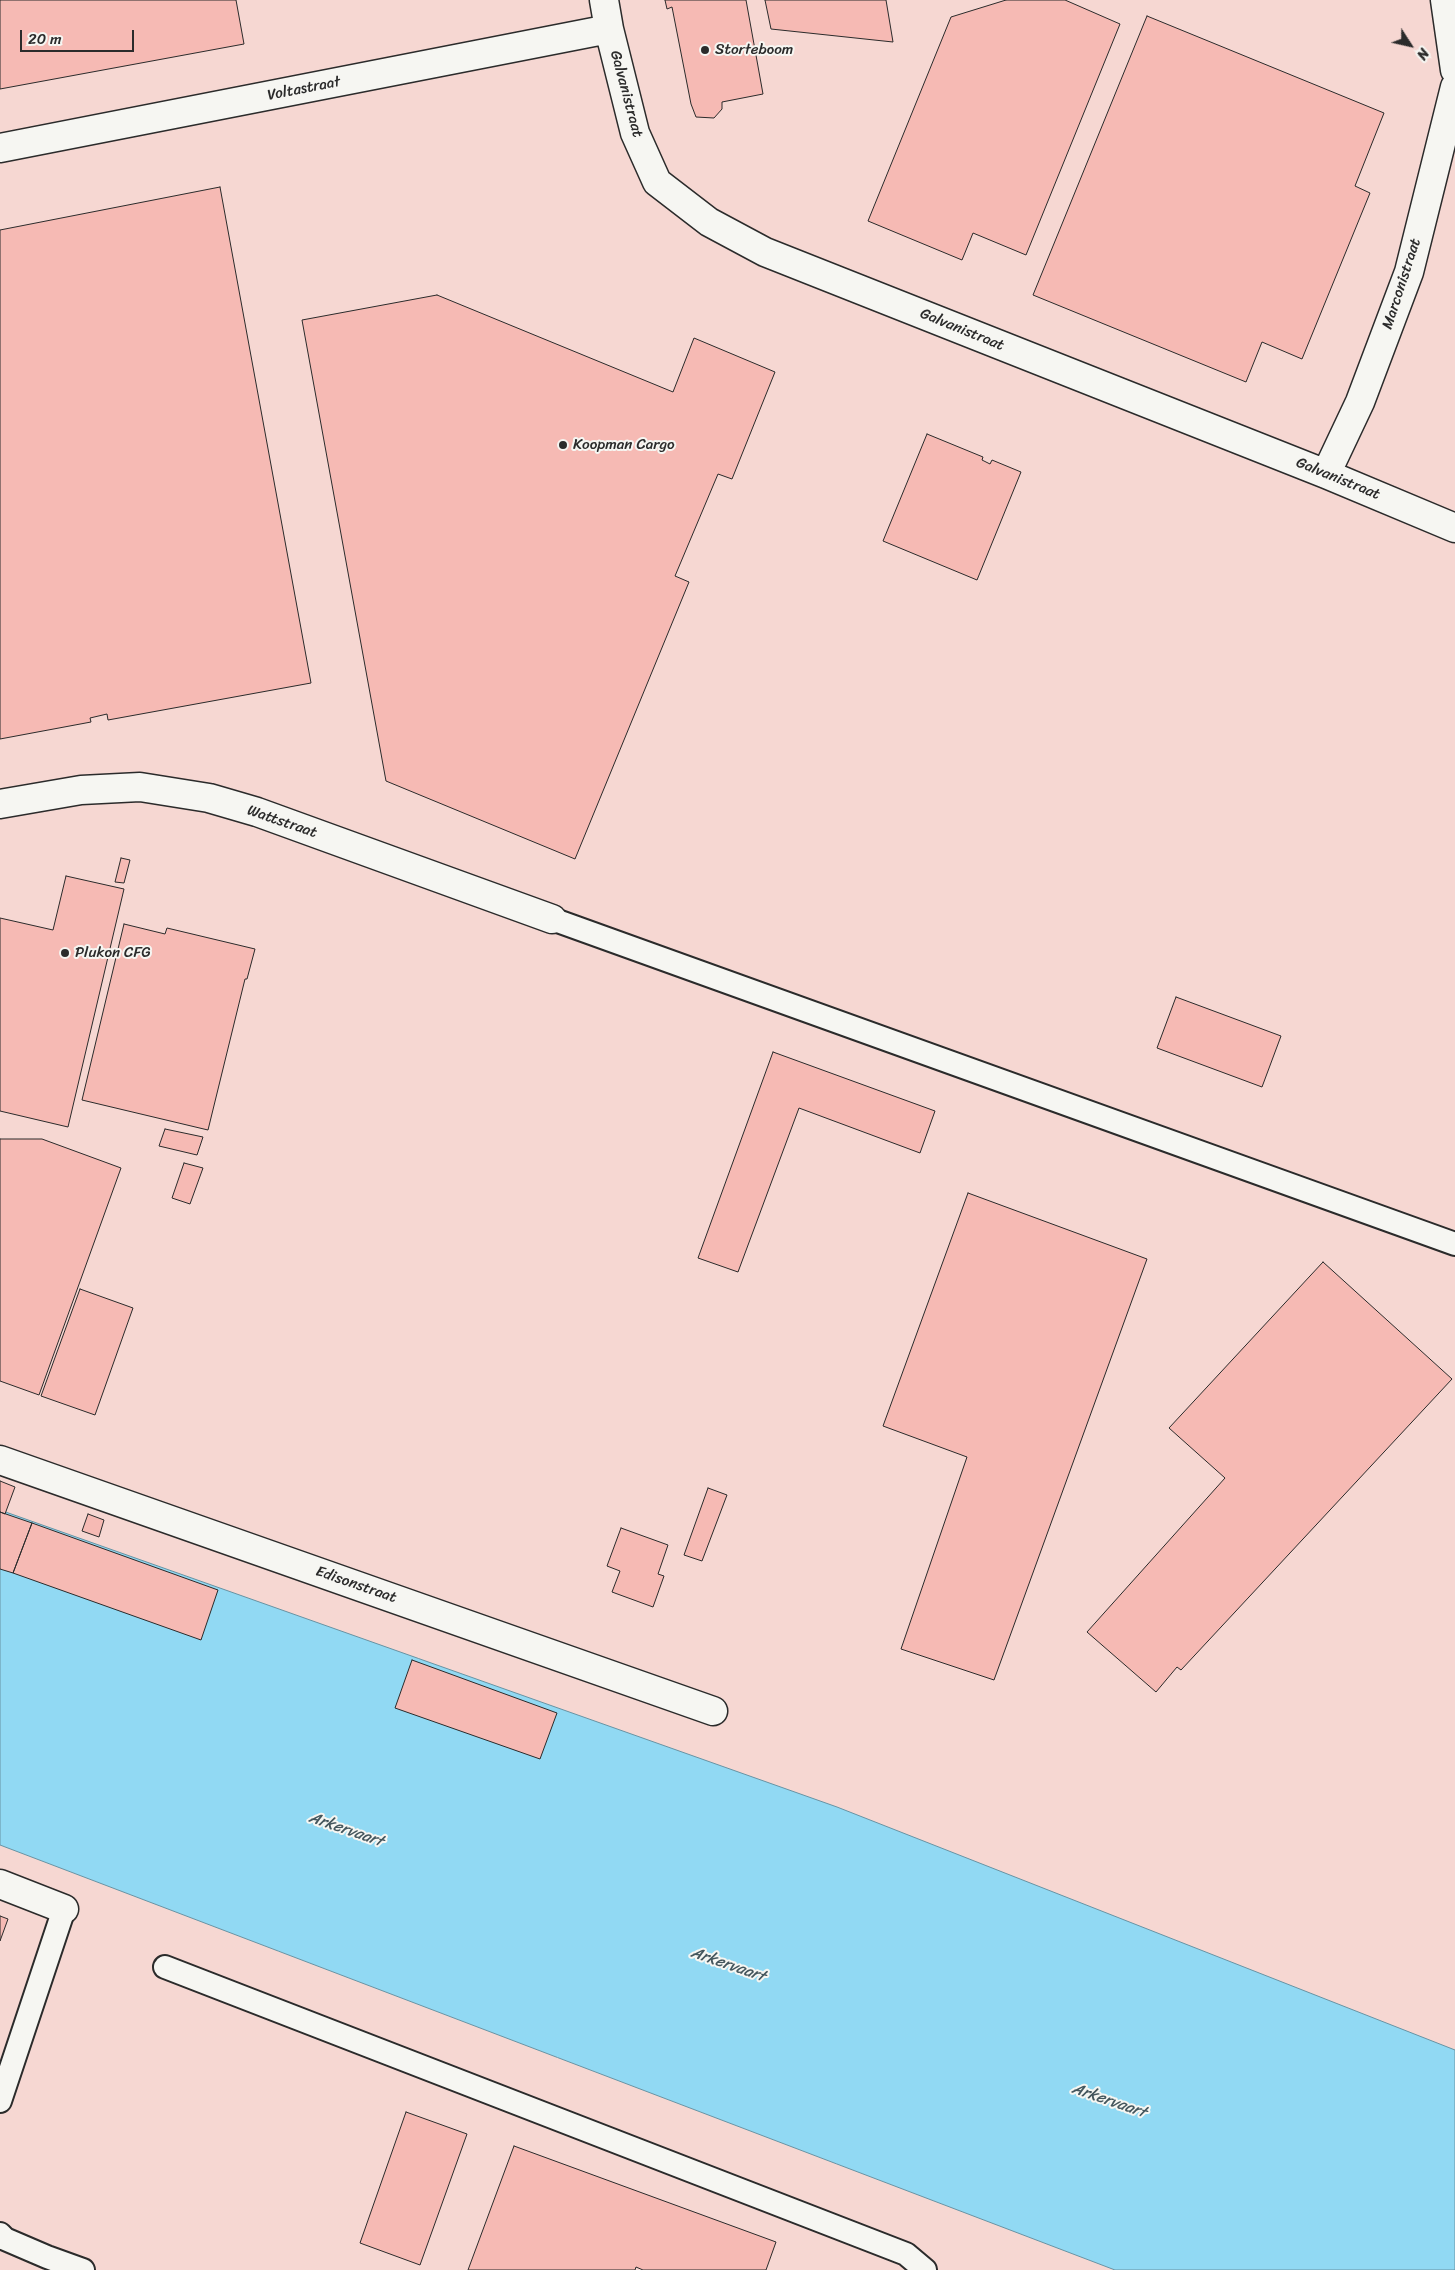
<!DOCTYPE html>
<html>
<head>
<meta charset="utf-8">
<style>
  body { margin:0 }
  #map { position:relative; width:1455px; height:2270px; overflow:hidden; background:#f6e4df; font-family:Sriracha,sans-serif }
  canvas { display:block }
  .north { position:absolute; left:1385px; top:20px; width:50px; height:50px; -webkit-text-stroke:4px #f6f6f2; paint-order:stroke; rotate:125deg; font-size:14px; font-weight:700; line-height:20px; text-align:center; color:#2b2b2b }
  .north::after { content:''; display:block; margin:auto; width:18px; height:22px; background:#2b2b2b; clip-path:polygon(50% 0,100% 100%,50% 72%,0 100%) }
  .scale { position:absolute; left:20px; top:30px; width:114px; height:22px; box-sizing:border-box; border:2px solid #2b2b2b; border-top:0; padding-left:6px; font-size:15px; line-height:18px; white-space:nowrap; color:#2b2b2b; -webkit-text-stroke:4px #f6f6f2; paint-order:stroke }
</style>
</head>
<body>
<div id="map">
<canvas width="1455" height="2270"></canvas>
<div class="north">N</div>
<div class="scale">20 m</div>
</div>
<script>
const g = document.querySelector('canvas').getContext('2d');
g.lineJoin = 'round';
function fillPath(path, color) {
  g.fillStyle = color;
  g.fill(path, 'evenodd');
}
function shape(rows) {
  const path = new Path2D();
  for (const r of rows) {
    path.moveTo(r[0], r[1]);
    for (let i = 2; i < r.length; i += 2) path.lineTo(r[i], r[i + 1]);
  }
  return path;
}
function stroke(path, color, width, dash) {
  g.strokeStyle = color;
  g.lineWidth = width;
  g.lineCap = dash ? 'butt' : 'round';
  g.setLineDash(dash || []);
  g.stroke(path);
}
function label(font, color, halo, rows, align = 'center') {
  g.font = font + ' Sriracha,sans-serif';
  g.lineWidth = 4;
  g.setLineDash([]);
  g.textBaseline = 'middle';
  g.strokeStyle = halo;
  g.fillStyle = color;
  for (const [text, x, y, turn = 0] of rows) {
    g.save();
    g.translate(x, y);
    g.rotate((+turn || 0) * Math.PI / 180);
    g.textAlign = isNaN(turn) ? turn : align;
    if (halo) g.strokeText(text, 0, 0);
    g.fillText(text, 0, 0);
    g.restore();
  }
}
const built = shape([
  [0,0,1455,0,1455,2116,0,1582],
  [0,1845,1115,2270,0,2270]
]);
const water = shape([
  [0,1510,837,1807,1455,2050,1455,2270,1115,2270,0,1845,0,1510]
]);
const building = shape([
  [0,0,236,0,244,44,0,89,0,0],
  [665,0,746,0,763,94,722,102,722,109,714,118,696,117,691,104,672,7,667,9,665,0],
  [765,0,886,0,893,42,771,29,765,0],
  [1006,0,1065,0,1120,24,1026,255,973,233,962,260,868,221,951,17,1006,0],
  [1147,16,1384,113,1355,186,1370,193,1302,359,1262,342,1246,382,1033,295,1147,16],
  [220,187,311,683,108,720,107,714,90,718,91,722,0,739,0,230,220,187],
  [437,295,673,392,694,338,775,372,732,479,718,474,675,576,689,582,575,859,386,781,302,320,437,295],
  [927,434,983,457,982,460,990,464,992,460,1021,472,977,580,883,541,927,434],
  [121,858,130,860,124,883,115,882,121,858],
  [66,876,124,889,68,1127,0,1111,0,918,53,930,66,876],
  [124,924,165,934,167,928,255,949,247,979,245,979,208,1130,82,1100,124,924],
  [1176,997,1281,1036,1262,1087,1157,1048,1176,997],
  [773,1052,935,1111,920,1153,799,1108,738,1272,698,1258,773,1052],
  [165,1129,203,1137,197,1155,159,1146,165,1129],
  [0,1139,42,1139,121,1168,39,1395,0,1381,0,1139],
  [184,1163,203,1168,190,1204,172,1198,184,1163],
  [968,1193,1147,1259,994,1680,901,1649,967,1457,883,1426,968,1193],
  [1323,1262,1452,1379,1181,1670,1177,1667,1156,1692,1087,1632,1225,1478,1169,1428,1323,1262],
  [80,1289,133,1308,95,1415,41,1396,80,1289],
  [0,1481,15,1487,5,1514,0,1512,0,1481],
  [708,1488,727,1495,702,1561,684,1555,708,1488],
  [0,1512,32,1523,13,1573,0,1569,0,1512],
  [88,1514,104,1520,99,1537,82,1531,88,1514],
  [32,1523,218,1590,201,1640,13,1573,32,1523],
  [621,1528,668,1545,658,1574,664,1576,653,1607,612,1592,620,1571,607,1566,621,1528],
  [412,1660,557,1713,540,1759,395,1708,412,1660],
  [0,1916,8,1919,0,1941,0,1916],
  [406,2112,467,2134,420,2265,360,2243,406,2112],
  [514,2146,776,2242,766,2270,643,2270,636,2267,635,2270,468,2270,514,2146]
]);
const lane = shape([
  [552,919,1455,1244],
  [165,1967,906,2254,925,2270],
  [0,2101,64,1909],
  [0,2234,5,2239,47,2257,83,2270]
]);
const street = shape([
  [604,0,609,29,635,133,657,182,709,222,765,252,1326,474,1455,528],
  [1445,0,1455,70],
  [0,148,609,29],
  [1326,474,1360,402,1409,272,1455,87],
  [0,804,81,790,140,787,209,798,257,812,552,919],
  [0,1460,713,1711],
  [0,1884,64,1909]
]);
const markers = [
  [705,50,5,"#2b2b2b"],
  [563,445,5,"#2b2b2b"],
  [65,953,5,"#2b2b2b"]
];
const poiNames = [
  ["Storteboom",715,50],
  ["Koopman Cargo",573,445],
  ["Plukon CFG",75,953]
];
const streetNames = [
  ["Voltastraat",304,89,-11],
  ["Galvanistraat",626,94,75],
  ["Marconistraat",1402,284,-72],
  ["Galvanistraat",962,330,22],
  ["Galvanistraat",1338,479,22],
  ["Wattstraat",282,822,19],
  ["Edisonstraat",356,1585,19]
];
const waterNames = [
  ["Arkervaart",346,1830,19],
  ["Arkervaart",728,1965,19],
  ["Arkervaart",1109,2101,19]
];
fillPath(built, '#f6d7d2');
fillPath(water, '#91d9f3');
stroke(water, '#6893a3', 1);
fillPath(building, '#f6bab4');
stroke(building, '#2b2b2b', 1);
stroke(lane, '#2b2b2b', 26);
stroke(street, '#2b2b2b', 31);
stroke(lane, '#f6f6f2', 22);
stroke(street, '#f6f6f2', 28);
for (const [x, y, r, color] of markers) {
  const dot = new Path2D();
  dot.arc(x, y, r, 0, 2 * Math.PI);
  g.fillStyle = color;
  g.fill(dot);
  stroke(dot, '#f6f6f2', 2);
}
label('15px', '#2b2b2b', '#f6f6f2', poiNames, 'left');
label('15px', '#2b2b2b', '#f6f6f2', streetNames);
label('italic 16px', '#44565d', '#f6f6f2', waterNames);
</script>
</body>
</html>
